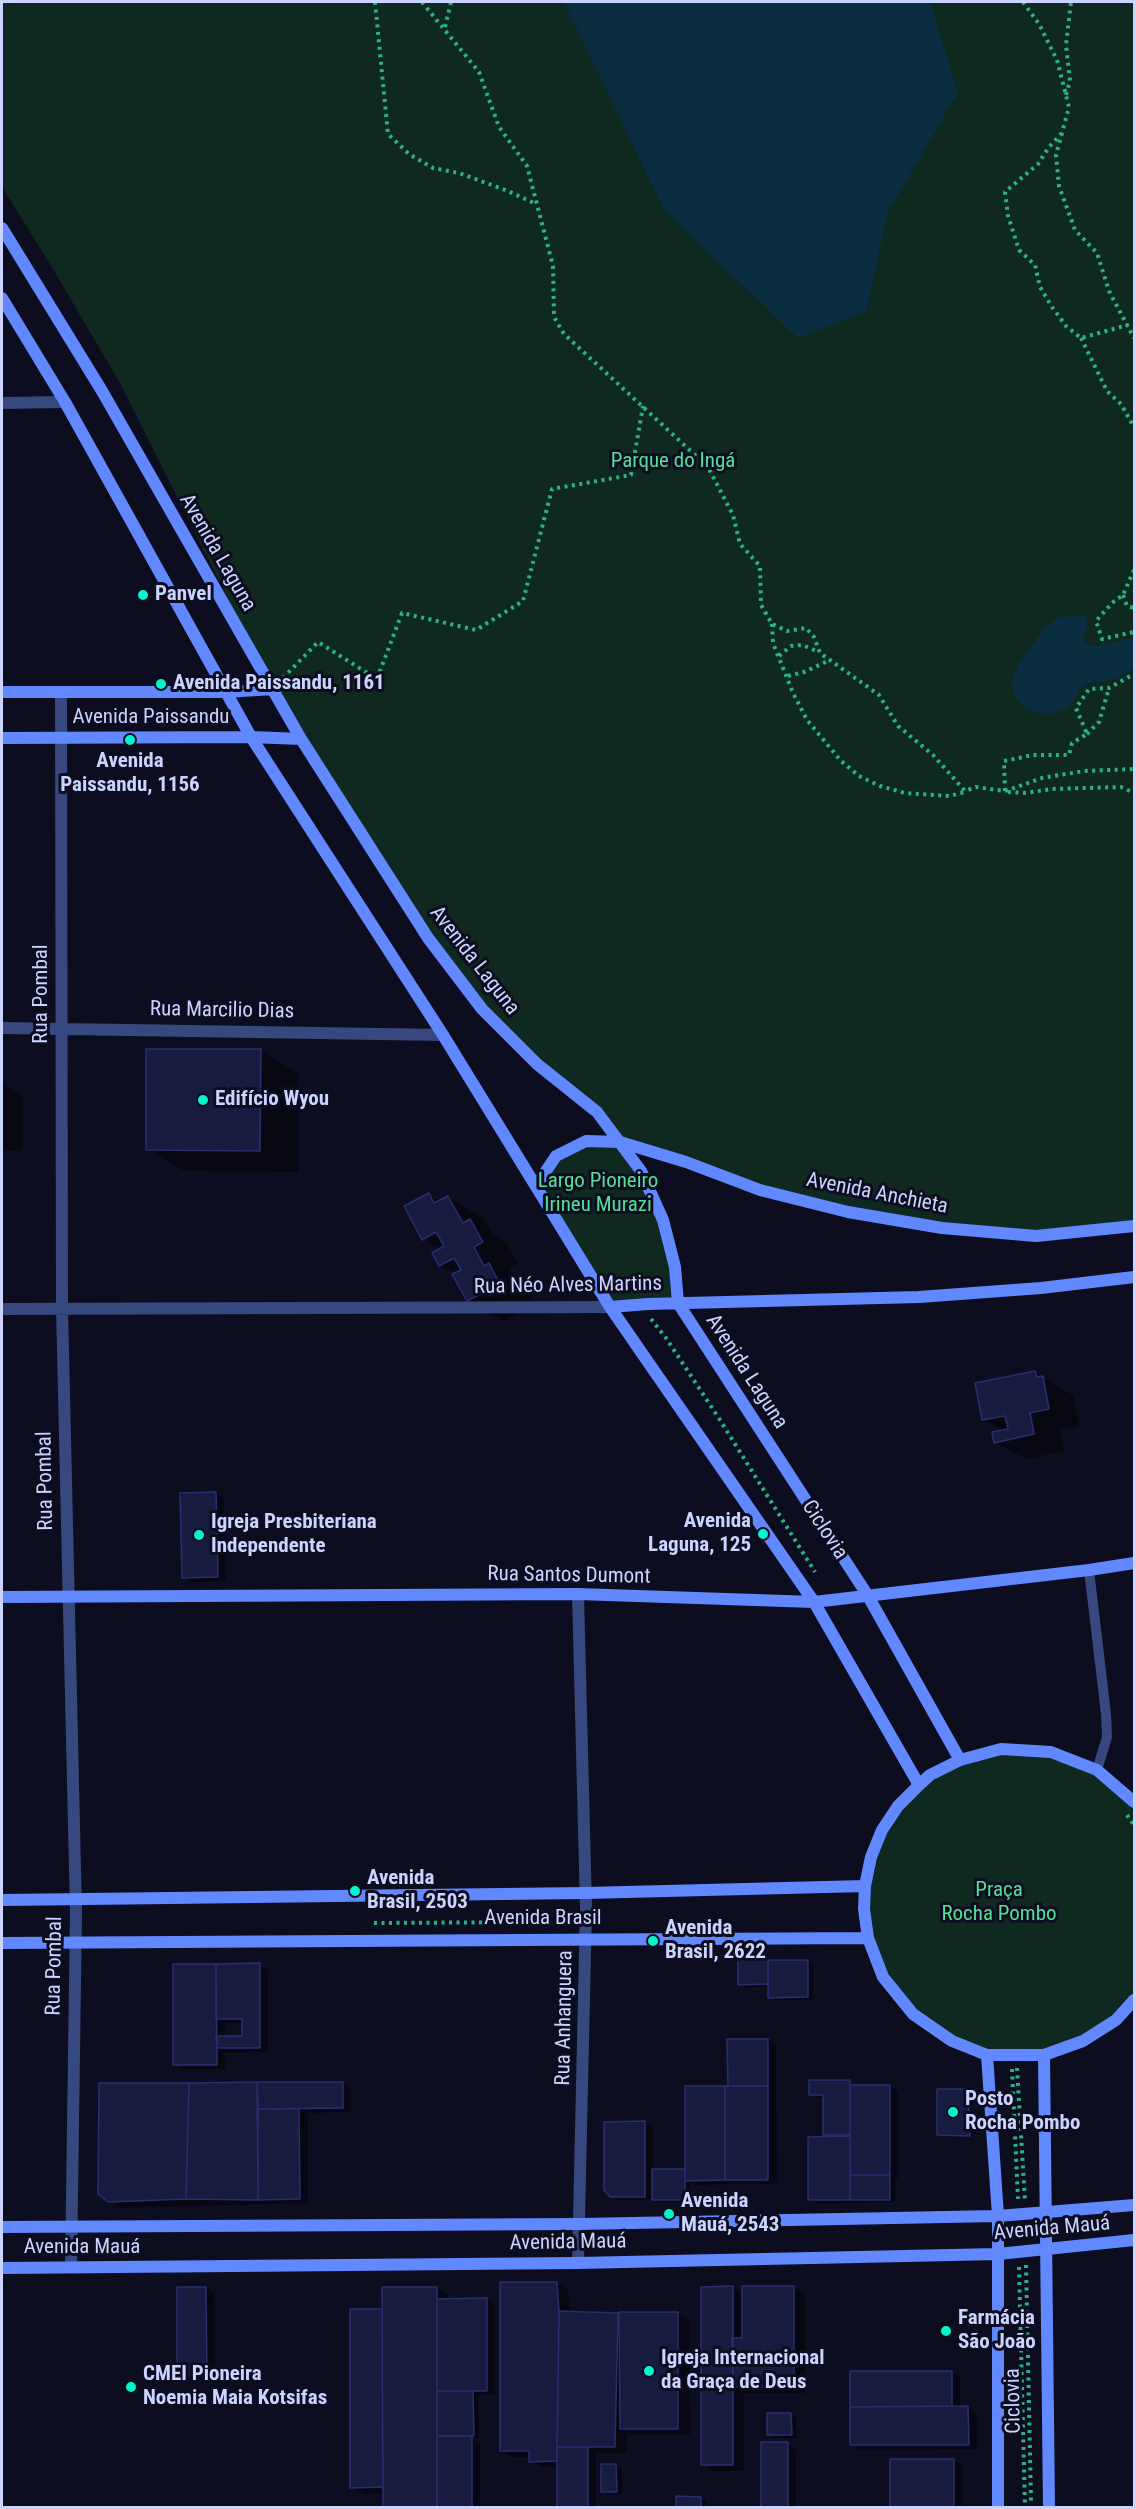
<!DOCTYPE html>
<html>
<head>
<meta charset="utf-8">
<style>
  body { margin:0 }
  #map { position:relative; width:1136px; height:2509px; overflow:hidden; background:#0c0e1f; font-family:"Roboto Condensed",sans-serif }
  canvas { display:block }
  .frame { position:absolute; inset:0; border:3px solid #cbd3ff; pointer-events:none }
</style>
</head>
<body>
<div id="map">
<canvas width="1136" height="2509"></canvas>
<div class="frame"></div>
</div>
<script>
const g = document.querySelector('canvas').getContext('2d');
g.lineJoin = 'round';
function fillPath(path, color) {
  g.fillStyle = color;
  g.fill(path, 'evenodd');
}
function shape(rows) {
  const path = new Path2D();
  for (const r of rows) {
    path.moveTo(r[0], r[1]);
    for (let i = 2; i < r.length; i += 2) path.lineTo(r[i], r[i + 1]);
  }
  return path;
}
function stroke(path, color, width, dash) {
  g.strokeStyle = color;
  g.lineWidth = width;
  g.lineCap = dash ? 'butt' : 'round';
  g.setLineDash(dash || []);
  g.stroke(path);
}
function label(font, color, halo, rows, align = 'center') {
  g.font = font + ' "Roboto Condensed",sans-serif';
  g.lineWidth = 6;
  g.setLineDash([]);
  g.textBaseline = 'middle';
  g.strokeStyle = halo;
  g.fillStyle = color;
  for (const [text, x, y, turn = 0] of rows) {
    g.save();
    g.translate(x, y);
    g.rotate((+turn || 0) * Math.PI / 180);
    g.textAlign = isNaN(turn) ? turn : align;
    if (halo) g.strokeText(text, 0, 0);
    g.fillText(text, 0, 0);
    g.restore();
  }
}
const green = shape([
  [2,2,1134,2,1134,1226,1036,1236,848,1212,621,1142,663,1220,678,1303,610,1307,536,1186,556,1156,586,1141,619,1142,597,1112,537,1064,428,938,273,689,121,385,53,269,2,187],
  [1001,1749,1051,1752,1097,1770,1134,1802,1134,2000,1116,2020,1044,2055,987,2055,913,2014,883,1977,864,1909,882,1830,930,1775]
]);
const water = shape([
  [564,2,930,2,958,93,888,212,866,312,798,338,665,211],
  [1078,615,1085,616,1088,621,1083,638,1087,644,1093,646,1134,638,1134,667,1117,678,1087,684,1080,688,1071,706,1063,710,1049,714,1035,712,1023,707,1013,693,1012,679,1022,659,1046,626,1059,618]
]);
const shadow = shape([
  [260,1051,298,1073,298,1172,185,1171,147,1149],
  [2,1084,23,1096,22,1151,8,1151,2,1148],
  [429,1195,441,1202,448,1198,484,1218,493,1234,506,1242,518,1263,509,1268,515,1280,525,1285,535,1304,504,1321,468,1300,454,1275,456,1274,440,1265,441,1250,423,1239],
  [1035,1373,1073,1395,1079,1427,1060,1430,1064,1451,1026,1459,995,1442,1004,1431,983,1419],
  [1028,1406,1031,1406,1036,1434,1033,1434],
  [216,1493,224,1498,226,1581,192,1582,183,1577],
  [807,1961,813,1964,813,2000,775,2000,770,1997,770,1987,745,1987,739,1984],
  [259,1965,268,1970,268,2052,225,2053,225,2069,184,2069,175,2064],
  [225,2023,243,2023,243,2038,225,2038],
  [768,2040,776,2045,777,2184,695,2185,690,2182,691,2203,659,2202,653,2199,620,2201,611,2196,645,2123,653,2128,653,2170,685,2170,729,2087],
  [849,2081,855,2087,889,2086,898,2091,898,2179,895,2179,895,2202,818,2204,810,2199,830,2138,824,2135,824,2098,816,2098,811,2094],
  [343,2083,351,2088,351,2112,308,2113,308,2203,121,2208,108,2201,100,2085],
  [968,2091,970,2092,972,2136,939,2134],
  [556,2283,568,2290,570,2313,621,2316,678,2314,689,2320,690,2435,633,2435,627,2432,626,2453,596,2453,596,2508,559,2508,559,2467,542,2467,531,2461,531,2457,513,2457,502,2451],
  [793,2287,805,2294,805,2393,744,2393,744,2471,714,2471,703,2464,732,2288,744,2294],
  [206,2288,214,2293,215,2380,187,2380,178,2375],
  [436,2288,448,2295,448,2300,486,2300,495,2305,495,2395,478,2395,479,2438,473,2438,480,2443,480,2508,384,2508,384,2493,363,2494,352,2487,351,2311,384,2310],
  [951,2372,960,2377,960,2408,968,2408,977,2413,977,2449,860,2450,852,2445,852,2373],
  [791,2414,796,2417,797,2438,774,2438,769,2434],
  [788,2444,796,2449,796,2508,762,2508],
  [953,2460,962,2465,962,2508,892,2508],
  [602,2466,616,2466,622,2469,622,2494,608,2495,602,2491],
  [700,2498,706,2501,706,2508,677,2508]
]);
const building = shape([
  [146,1049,261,1049,260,1151,146,1150,146,1049],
  [429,1193,434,1203,448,1196,463,1223,470,1219,483,1242,474,1247,484,1266,489,1263,500,1284,467,1301,452,1274,461,1270,454,1258,439,1266,432,1253,444,1246,436,1232,422,1240,404,1206,429,1193],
  [1035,1371,1037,1377,1043,1376,1049,1409,1030,1413,1034,1434,994,1443,992,1432,1008,1429,1005,1416,982,1420,975,1383,1035,1371],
  [216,1492,218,1577,182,1578,180,1493,216,1492],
  [738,1960,768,1960,768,1984,738,1985,738,1960],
  [768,1960,808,1960,808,1997,768,1998,768,1960],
  [260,1963,260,2048,217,2048,216,2036,242,2036,242,2019,216,2019,216,1964,260,1963],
  [173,1964,216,1964,217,2065,173,2065,173,1964],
  [727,2039,768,2039,768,2086,728,2086,727,2039],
  [809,2080,850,2080,850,2135,823,2135,823,2095,809,2095,809,2080],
  [257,2082,343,2082,343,2108,258,2109,257,2082],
  [257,2082,258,2200,186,2199,189,2083,257,2082],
  [99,2083,189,2083,186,2199,108,2202,98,2194,99,2083],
  [850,2085,890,2085,890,2175,850,2175,850,2085],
  [685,2086,725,2086,725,2180,685,2181,685,2086],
  [725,2086,768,2086,768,2180,725,2180,725,2086],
  [937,2089,968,2089,970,2136,937,2135,937,2089],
  [258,2109,299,2109,300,2199,258,2200,258,2109],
  [645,2121,645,2197,610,2197,604,2190,604,2122,645,2121],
  [850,2136,850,2200,808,2200,808,2137,850,2136],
  [652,2169,685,2169,685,2200,652,2200,652,2169],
  [850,2175,890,2175,890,2200,850,2200,850,2175],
  [500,2282,557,2282,559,2311,557,2461,529,2462,529,2451,500,2451,500,2282],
  [733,2286,733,2465,701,2465,701,2287,733,2286],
  [742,2286,794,2286,794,2387,733,2387,732,2338,742,2338,742,2286],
  [177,2287,206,2287,207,2376,177,2376,177,2287],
  [382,2287,437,2287,437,2508,383,2508,382,2287],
  [487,2298,487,2391,437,2391,437,2299,487,2298],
  [350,2309,382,2309,383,2487,350,2488,350,2309],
  [559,2311,618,2313,615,2447,557,2447,559,2311],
  [619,2312,678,2312,678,2429,620,2429,619,2312],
  [850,2371,952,2371,952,2406,850,2407,850,2371],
  [437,2391,473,2391,474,2436,437,2436,437,2391],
  [968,2406,969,2445,850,2445,850,2407,968,2406],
  [767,2413,791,2413,792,2435,767,2435,767,2413],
  [437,2436,472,2436,472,2508,437,2508,437,2436],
  [761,2442,788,2442,788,2508,761,2508,761,2442],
  [557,2447,588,2447,588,2508,557,2508,557,2447],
  [890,2459,954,2459,954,2508,890,2508,890,2459],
  [601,2464,616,2464,617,2492,601,2492,601,2464],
  [676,2496,701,2497,701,2508,676,2508,676,2496]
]);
const path = shape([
  [375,2,388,134,409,154,433,168,459,173,508,191,536,204],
  [422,2,479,72,499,127,527,166,553,266,554,317,564,334,708,467,733,515,740,544,760,566,761,605,772,624,787,631,806,628,814,637,820,653,879,695,898,726,933,755,965,791,976,787,1005,791,1004,761,1033,755,1069,755,1072,743,1087,734,1076,708,1089,689,1109,688,1134,674],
  [1023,2,1039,24,1057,60,1069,107,1056,155,1059,186,1075,230,1097,253,1109,291,1134,338],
  [445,27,451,2],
  [1066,95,1070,81,1066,45,1071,2],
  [1062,133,1049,147,1038,164,1005,192,1008,216,1019,250,1035,265,1040,287,1052,307,1066,326,1081,338,1128,325],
  [1081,338,1107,391,1121,404,1134,427],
  [1134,570,1123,595,1112,603,1096,621,1102,639,1134,632],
  [1123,595,1127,606,1134,608],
  [772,624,773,643,793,693,807,720,841,761,859,776,880,786,905,793,950,796,965,792],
  [779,656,791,646,802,645,819,652],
  [788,676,804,672,830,660],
  [283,678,318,642,377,679,402,613,476,630,523,601,552,489,631,475,643,406],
  [1087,734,1099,722,1109,688],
  [1005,791,1042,778,1084,771,1134,769],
  [1008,792,1026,793,1051,789,1121,787,1134,793],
  [651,1319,666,1338,720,1420,815,1572],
  [1127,1815,1134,1825],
  [374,1923,553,1922],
  [1017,2068,1025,2201],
  [1012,2069,1018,2199],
  [1026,2265,1031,2501],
  [1019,2267,1025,2508]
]);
const lane = shape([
  [1089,1570,1106,1714,1107,1737,1097,1770]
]);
const street = shape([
  [2,403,65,402],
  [61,693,62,1308,76,1912,71,2267],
  [2,1028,443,1035],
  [2,1309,610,1307],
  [578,1594,586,1908,578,2263]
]);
const secondary = shape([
  [2,228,102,391,301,739,428,938,482,1009,537,1064,597,1112,641,1171,663,1220,675,1267,678,1303,868,1596,960,1760],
  [2,298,65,402,251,737,443,1035,610,1307,814,1602,919,1785],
  [2,692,226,692,273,689],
  [2,738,251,737,301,739],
  [536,1186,556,1156,586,1141,620,1142,686,1162,760,1190,848,1212,942,1228,1036,1236,1134,1226],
  [610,1307,648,1304,919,1297,1041,1288,1134,1277],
  [2,1597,578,1594,814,1602,1089,1570,1134,1563],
  [1134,1802,1097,1770,1051,1752,1001,1749,960,1760,930,1775,919,1785,898,1806,882,1830,871,1857,865,1886,864,1909,868,1938,883,1977,913,2014,952,2041,987,2055,1044,2055,1083,2041,1116,2020,1134,2000],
  [2,1900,586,1893,865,1886],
  [2,1943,868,1938],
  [987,2055,998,2216,998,2508],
  [1044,2055,1049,2508],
  [2,2227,580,2224,998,2216,1134,2205],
  [2,2268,578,2263,998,2254,1134,2240]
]);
const markers = [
  [143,595,6,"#00f6cd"],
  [161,684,6,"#00f6cd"],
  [130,740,6,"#00f6cd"],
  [203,1100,6,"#00f6cd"],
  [763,1534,6,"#00f6cd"],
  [199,1535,6,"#00f6cd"],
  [355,1891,6,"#00f6cd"],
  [653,1941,6,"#00f6cd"],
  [953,2112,6,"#00f6cd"],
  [669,2214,6,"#00f6cd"],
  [946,2331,6,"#00f6cd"],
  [649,2371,6,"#00f6cd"],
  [131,2387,6,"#00f6cd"]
];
const parkNames = [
  ["Parque do Ingá",673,462],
  ["Largo Pioneiro",598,1182],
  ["Irineu Murazi",598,1206],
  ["Praça",999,1891],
  ["Rocha Pombo",999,1915]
];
const streetNames = [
  ["Avenida Laguna",217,553,60],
  ["Avenida Paissandu",151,718],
  ["Avenida Laguna",474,961,52],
  ["Rua Pombal",42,994,-90],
  ["Rua Marcilio Dias",222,1011,1],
  ["Avenida Anchieta",877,1194,11],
  ["Rua Néo Alves Martins",568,1286,-1],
  ["Avenida Laguna",746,1372,57],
  ["Rua Pombal",46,1481,-91],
  ["Ciclovia",824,1530,57],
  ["Rua Santos Dumont",569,1576,1],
  ["Avenida Brasil",543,1919],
  ["Rua Pombal",55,1966,-89],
  ["Rua Anhanguera",565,2018,-89],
  ["Avenida Mauá",1052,2229,-5],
  ["Avenida Mauá",568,2243,-1],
  ["Avenida Mauá",82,2248],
  ["Ciclovia",1014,2401,-91]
];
const poiNames = [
  ["Panvel",155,595],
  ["Avenida Paissandu, 1161",173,684],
  ["Avenida",130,762,"center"],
  ["Paissandu, 1156",130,786,"center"],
  ["Edifício Wyou",215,1100],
  ["Avenida",751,1522,"right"],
  ["Laguna, 125",751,1546,"right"],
  ["Igreja Presbiteriana",211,1523],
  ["Independente",211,1547],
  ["Avenida",367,1879],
  ["Brasil, 2503",367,1903],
  ["Avenida",665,1929],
  ["Brasil, 2622",665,1953],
  ["Posto",965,2100],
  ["Rocha Pombo",965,2124],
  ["Avenida",681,2202],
  ["Mauá, 2543",681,2226],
  ["Farmácia",958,2319],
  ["São João",958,2343],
  ["Igreja Internacional",661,2359],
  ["da Graça de Deus",661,2383],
  ["CMEI Pioneira",143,2375],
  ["Noemia Maia Kotsifas",143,2399]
];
fillPath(green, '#0f2921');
fillPath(water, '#0a2d40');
fillPath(shadow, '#0007');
fillPath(building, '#181b40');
stroke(building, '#2a2e6d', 1.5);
stroke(path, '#2cb186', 4, [3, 4.5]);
stroke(lane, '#37477f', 10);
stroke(street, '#37477f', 12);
stroke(secondary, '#6288ff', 12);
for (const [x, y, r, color] of markers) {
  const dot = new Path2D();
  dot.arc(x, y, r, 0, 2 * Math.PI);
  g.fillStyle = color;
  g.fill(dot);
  stroke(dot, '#0c0e1f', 2);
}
label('21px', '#56df99', '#0c0e1f', parkNames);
label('21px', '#cbd3ff', '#0c0e1f', streetNames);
label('bold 21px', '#cbd3ff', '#0c0e1f', poiNames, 'left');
</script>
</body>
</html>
